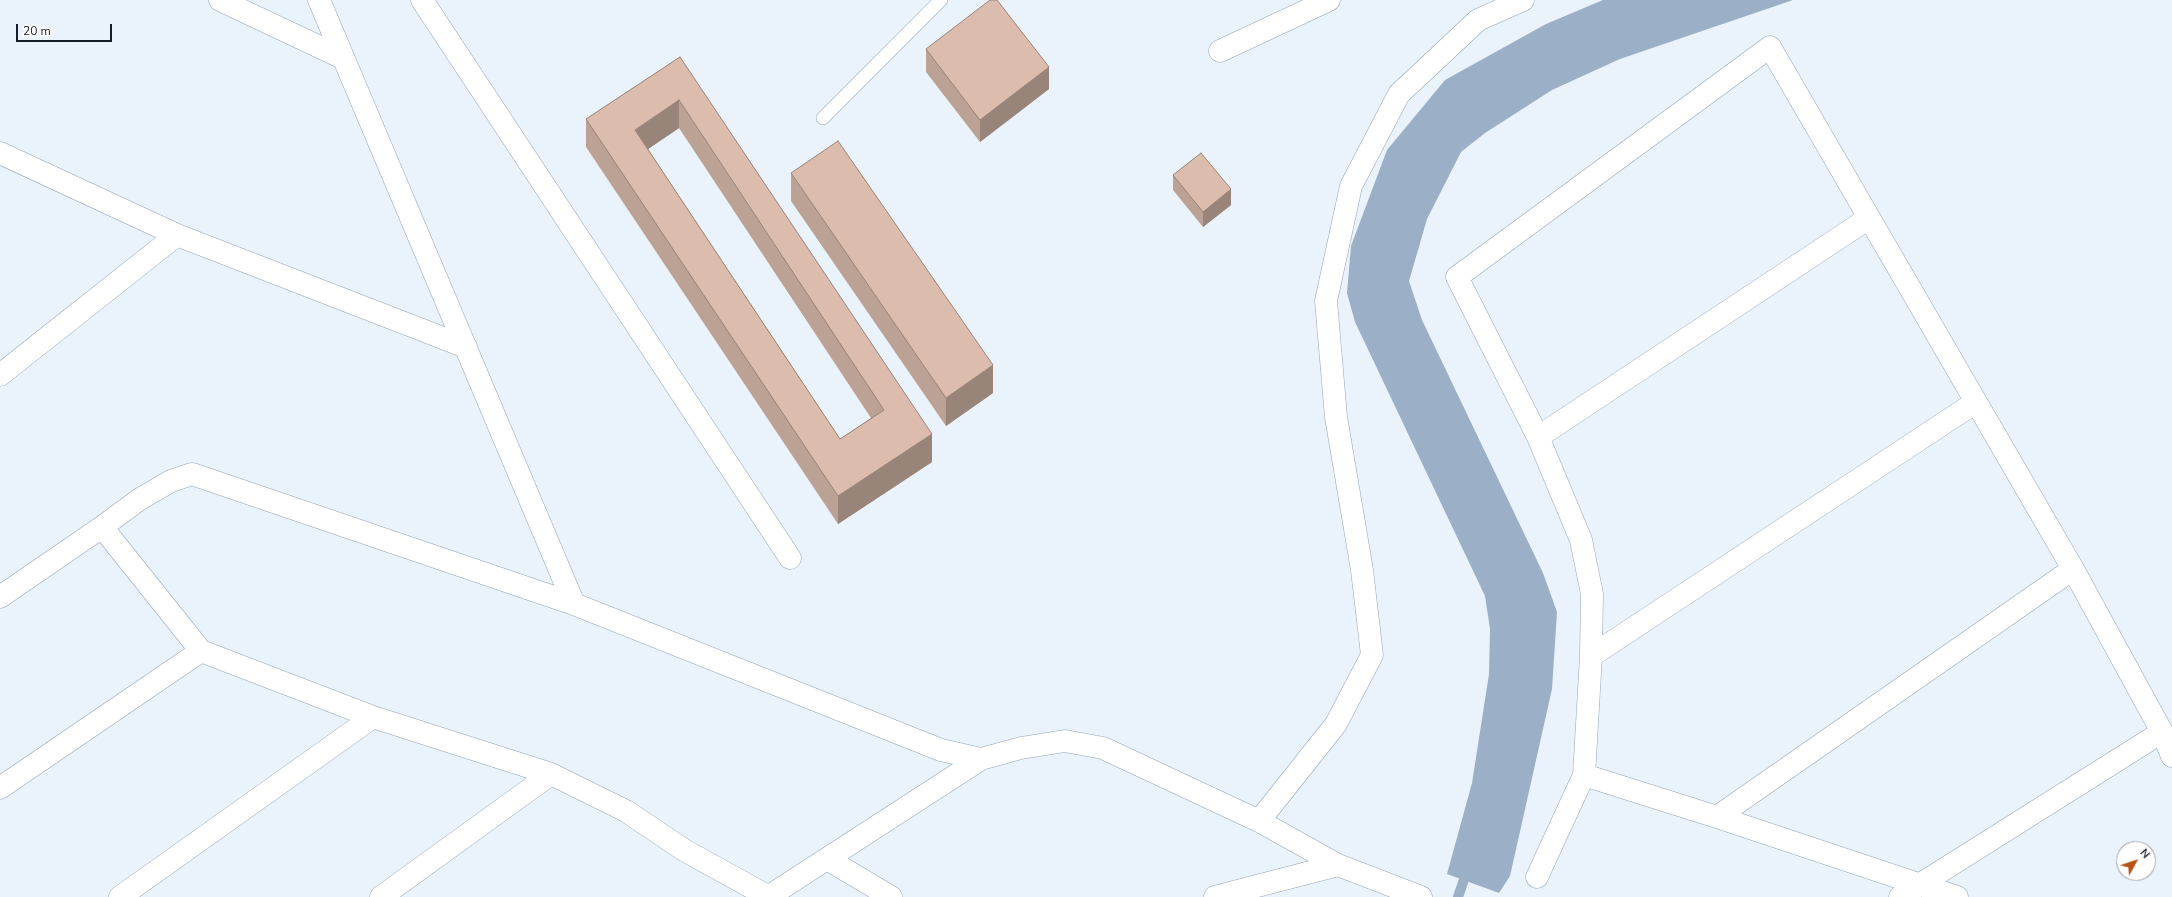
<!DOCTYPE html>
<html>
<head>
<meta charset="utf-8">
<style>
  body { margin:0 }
  #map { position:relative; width:2172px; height:897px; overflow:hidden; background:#eaf2fb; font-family:"Nunito Sans",sans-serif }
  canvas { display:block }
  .north { position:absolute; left:2116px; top:841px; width:40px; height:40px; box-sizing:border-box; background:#fefefe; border:1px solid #a1a4a7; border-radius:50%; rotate:50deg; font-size:11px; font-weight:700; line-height:16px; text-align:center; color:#161d25 }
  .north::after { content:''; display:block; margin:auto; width:14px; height:18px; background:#b55412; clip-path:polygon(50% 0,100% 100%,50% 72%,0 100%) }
  .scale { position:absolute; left:16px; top:24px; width:96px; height:18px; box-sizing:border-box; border:2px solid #161d25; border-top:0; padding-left:5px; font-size:12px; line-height:14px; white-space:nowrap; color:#161d25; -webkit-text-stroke:3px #fefefe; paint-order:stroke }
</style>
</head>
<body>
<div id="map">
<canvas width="2172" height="897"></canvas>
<div class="north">N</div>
<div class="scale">20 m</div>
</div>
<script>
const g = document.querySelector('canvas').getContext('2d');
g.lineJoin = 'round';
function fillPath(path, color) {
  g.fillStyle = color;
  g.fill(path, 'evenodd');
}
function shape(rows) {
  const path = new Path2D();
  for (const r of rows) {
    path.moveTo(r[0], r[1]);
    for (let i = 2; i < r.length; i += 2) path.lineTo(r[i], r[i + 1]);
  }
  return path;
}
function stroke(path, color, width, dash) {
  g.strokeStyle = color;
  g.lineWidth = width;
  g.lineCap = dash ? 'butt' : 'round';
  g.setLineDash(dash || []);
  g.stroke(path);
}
const water = shape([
  [1603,0,1793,0,1620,59,1552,90,1485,133,1461,152,1427,219,1409,281,1422,320,1543,573,1557,612,1552,689,1510,876,1499,893,1447,874,1472,783,1489,674,1490,629,1485,596,1355,322,1347,293,1351,246,1387,150,1445,80,1546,24]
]);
const stream = shape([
  [1458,897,1468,868]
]);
const lane = shape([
  [823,118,941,0]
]);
const street = shape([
  [220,0,343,58],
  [319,0,574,604],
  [422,0,790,558],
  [1220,51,1329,0],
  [0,153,177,235,466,347],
  [0,375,177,235],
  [1538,437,1869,218],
  [102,527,201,651,373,717,551,774,626,811,684,850,769,897],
  [0,597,102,527,140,499,171,481,192,474,574,604,941,750,981,759,1021,748,1065,741,1103,748,1259,821,1338,865,1421,897],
  [1591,656,1976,402],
  [1584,775,1717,817,1957,897],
  [0,788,201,651],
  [1717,817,2073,569],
  [1259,821,1336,724,1372,655,1362,570,1336,417,1326,301,1351,186,1399,94,1478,20,1523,0],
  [827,859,891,897],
  [1537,877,1584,775,1591,656,1592,594,1581,540,1538,437,1457,277,1770,47,2073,569,2162,732,2172,756],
  [120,897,373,717],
  [381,897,551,774],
  [768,897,981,759],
  [1215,897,1338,865],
  [1900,897,2162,732]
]);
const wall = shape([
  [926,49,1049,89,980,142,926,72],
  [680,57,932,462,838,524,586,147,586,119],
  [679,128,871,418,840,439,648,149],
  [791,173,993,393,946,426,791,201],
  [1173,175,1231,205,1203,227,1173,190]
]);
const shadedWall = shape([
  [1049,67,1049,89,980,142,980,120],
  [679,100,679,128,635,158,635,130],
  [1231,189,1231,205,1203,227,1203,212],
  [993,365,993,393,946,426,946,398],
  [932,434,932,462,838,524,838,496]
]);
const building = shape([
  [990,0,997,0,1049,67,980,120,926,49,990,0],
  [680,57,932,434,838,496,586,119,680,57],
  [679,100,884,410,840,439,635,130,679,100],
  [838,141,993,365,946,398,791,173,838,141],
  [1201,153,1231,189,1203,212,1173,175,1201,153]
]);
fillPath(water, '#9bb0c7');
stroke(stream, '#9bb0c7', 10);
stroke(lane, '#92a5ba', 14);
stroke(street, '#92a5ba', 23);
stroke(lane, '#fff', 13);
stroke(street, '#fff', 22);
fillPath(wall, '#bca295');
fillPath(shadedWall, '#998479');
fillPath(building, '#dbbcad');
stroke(building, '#998479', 1);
</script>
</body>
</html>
